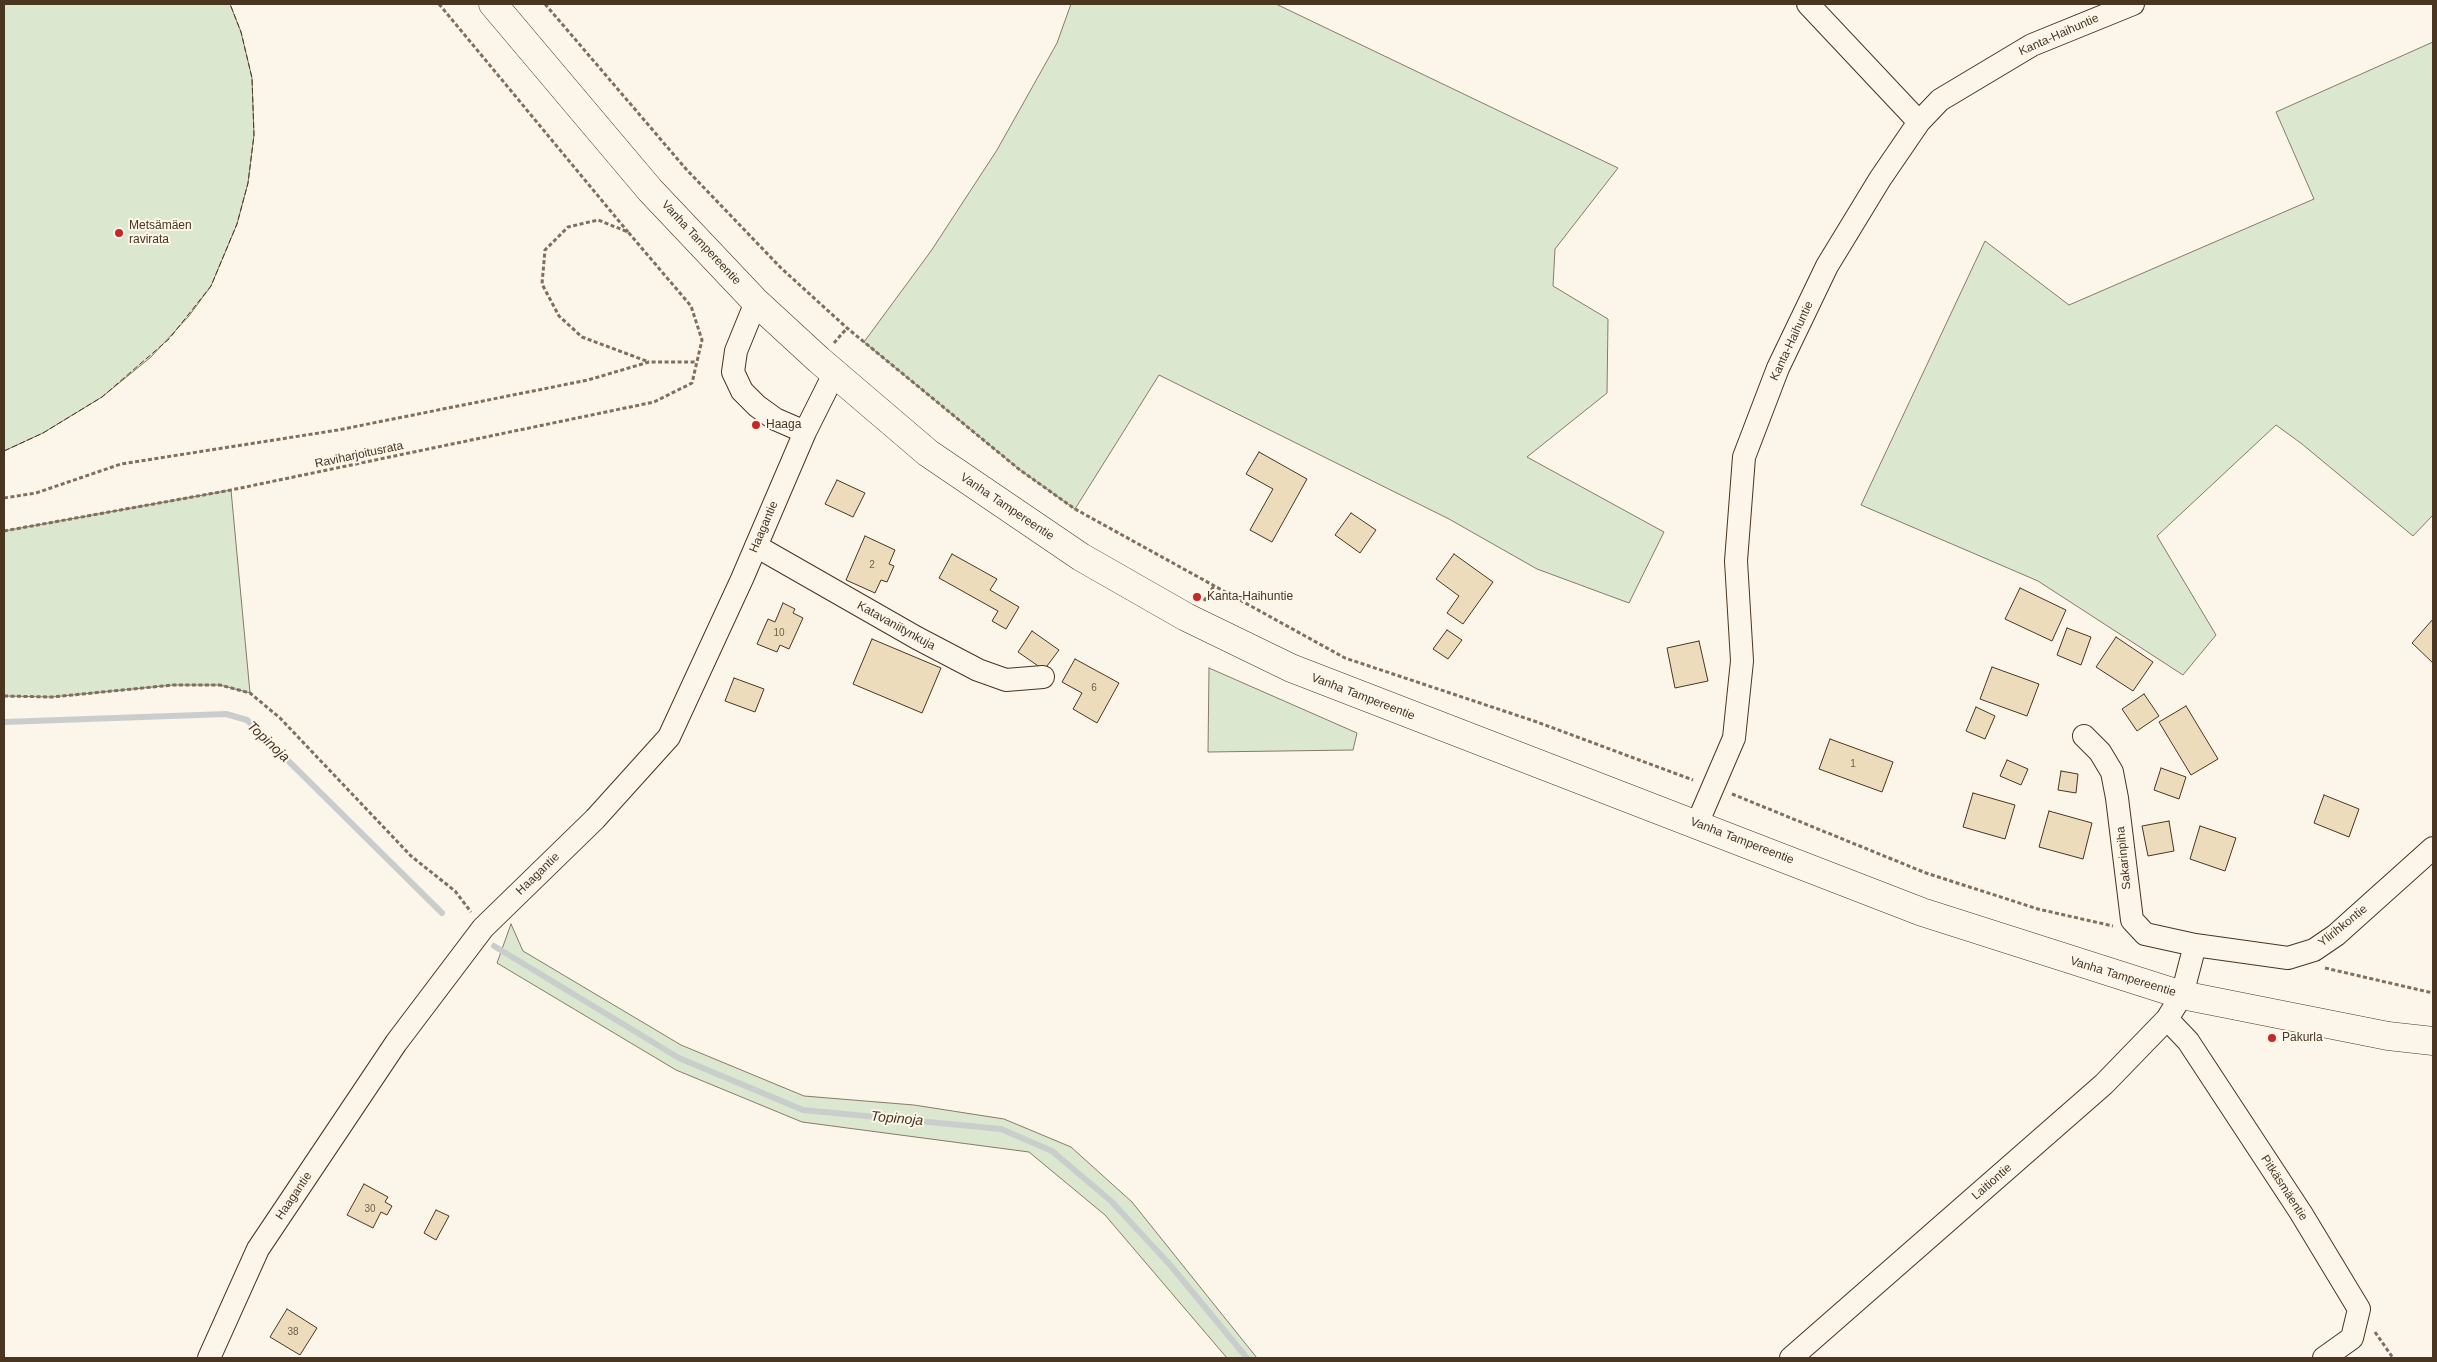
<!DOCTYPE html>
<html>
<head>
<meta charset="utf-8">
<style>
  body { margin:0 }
  #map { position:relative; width:2437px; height:1362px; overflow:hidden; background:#fbf6e9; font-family:Arial,sans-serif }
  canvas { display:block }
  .frame { position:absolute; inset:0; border:5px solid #4a3520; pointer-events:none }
</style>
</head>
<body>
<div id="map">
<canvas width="2437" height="1362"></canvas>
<div class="frame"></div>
</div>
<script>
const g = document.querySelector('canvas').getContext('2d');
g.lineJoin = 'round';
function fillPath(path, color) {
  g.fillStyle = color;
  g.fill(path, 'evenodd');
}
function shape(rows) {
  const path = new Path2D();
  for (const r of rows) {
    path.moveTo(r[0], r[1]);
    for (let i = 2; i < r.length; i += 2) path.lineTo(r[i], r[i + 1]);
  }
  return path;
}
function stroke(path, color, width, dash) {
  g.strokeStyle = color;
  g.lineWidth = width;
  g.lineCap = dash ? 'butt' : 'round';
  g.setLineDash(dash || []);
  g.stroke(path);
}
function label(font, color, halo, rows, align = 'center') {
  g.font = font + ' Arial,sans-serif';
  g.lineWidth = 4;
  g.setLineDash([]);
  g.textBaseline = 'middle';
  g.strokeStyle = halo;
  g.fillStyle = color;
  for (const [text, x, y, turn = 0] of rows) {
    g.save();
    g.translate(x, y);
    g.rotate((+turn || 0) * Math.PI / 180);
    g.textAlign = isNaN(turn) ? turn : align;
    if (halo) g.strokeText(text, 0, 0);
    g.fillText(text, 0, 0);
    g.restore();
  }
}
const green = shape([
  [4,4,230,4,241,32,252,78,254,135,248,183,237,224,211,286,189,316,151,357,102,397,43,433,4,451,4,4],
  [1071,4,1276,4,1618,168,1555,249,1553,286,1608,319,1607,393,1527,457,1664,532,1629,603,1537,569,1449,519,1159,375,1075,509,1020,470,864,342,931,251,997,150,1057,43,1071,4],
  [2433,42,2433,515,2413,536,2302,444,2276,425,2157,536,2216,635,2183,675,2038,581,1861,505,1985,241,2069,305,2314,199,2276,112,2433,42],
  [231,490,250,693,220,685,173,685,52,697,4,696,4,531,231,490],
  [1209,668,1357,733,1353,750,1208,752,1209,668],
  [511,924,523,951,681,1045,804,1096,914,1105,1004,1119,1071,1147,1132,1202,1257,1358,1227,1358,1105,1215,1029,1152,802,1122,676,1070,497,963,511,924]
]);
const stream = shape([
  [4,722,226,714,247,720,442,913],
  [494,946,679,1058,803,1110,1001,1129,1052,1151,1111,1201,1171,1266,1247,1358]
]);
const building = shape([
  [1259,452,1307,479,1272,542,1250,530,1273,489,1246,474,1259,452],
  [837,480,865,493,853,517,825,504,837,480],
  [1351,513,1376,530,1360,553,1335,535,1351,513],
  [865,536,895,550,889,564,894,566,887,582,881,580,875,593,846,580,865,536],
  [952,554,997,579,990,590,1019,607,1006,629,992,621,998,611,939,578,952,554],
  [1454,554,1493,582,1463,624,1447,613,1459,596,1436,579,1454,554],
  [2020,588,2066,610,2052,641,2005,619,2020,588],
  [783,603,795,609,793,613,803,618,789,649,780,645,777,652,757,644,768,619,775,622,783,603],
  [2433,619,2433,663,2412,643,2433,619],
  [2067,628,2091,637,2081,665,2057,655,2067,628],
  [1447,630,1462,640,1448,659,1433,649,1447,630],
  [1032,631,1059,650,1044,670,1018,652,1032,631],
  [2116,637,2153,662,2133,691,2096,667,2116,637],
  [872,639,941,668,922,713,853,684,872,639],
  [1699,641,1708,681,1675,688,1667,648,1699,641],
  [1075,659,1119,683,1097,723,1073,709,1082,693,1062,682,1075,659],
  [1992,667,2039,684,2027,716,1980,699,1992,667],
  [734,678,764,689,755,712,725,701,734,678],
  [2144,694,2159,716,2137,731,2122,709,2144,694],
  [2186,706,2218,759,2191,775,2159,722,2186,706],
  [1976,707,1995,716,1985,739,1966,731,1976,707],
  [1830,739,1893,762,1882,792,1819,769,1830,739],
  [2007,760,2028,769,2021,785,2000,776,2007,760],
  [2161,768,2186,777,2179,799,2154,790,2161,768],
  [2061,771,2078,774,2076,793,2058,790,2061,771],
  [1973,793,2015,805,2005,839,1963,827,1973,793],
  [2324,795,2359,809,2349,837,2314,823,2324,795],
  [2049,811,2092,823,2083,859,2039,847,2049,811],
  [2169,821,2174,851,2148,856,2142,826,2169,821],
  [2200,826,2236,838,2225,871,2190,859,2200,826],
  [364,1184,388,1197,385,1202,392,1206,387,1215,381,1212,373,1228,347,1215,364,1184],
  [436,1210,449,1216,436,1240,424,1233,436,1210],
  [287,1309,317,1328,300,1355,270,1337,287,1309]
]);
const path = shape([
  [439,4,628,232],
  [545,4,686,169,781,268,847,328,1020,470,1075,509,1345,658,1537,722,1693,780],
  [834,343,847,328],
  [4,498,36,493,121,464,338,430,588,380,649,362,697,362],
  [4,531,231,490,654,402,692,383,702,340,691,306,628,232,598,220,568,227,545,250,542,284,559,316,582,337,649,362],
  [1204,601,1214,586],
  [4,696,52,697,173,685,220,685,250,693,280,718,411,856,455,891,471,912],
  [1732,794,1926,873,2038,909,2113,926],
  [2325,968,2433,993],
  [2375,1332,2393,1358]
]);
const minor = shape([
  [1808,4,1919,122],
  [756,302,736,351,733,372,742,391,757,406,775,419,805,432],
  [756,546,917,638,978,670,1006,680,1043,677],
  [2084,736,2100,752,2112,772,2117,798,2132,920,2145,934,2195,945,2288,958,2314,950,2336,935,2433,848],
  [1697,824,1734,738,1742,661,1736,561,1744,457,1778,368,1827,266,1880,179,1919,122,1940,100,2032,45,2133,4],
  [2167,1019,2188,1041,2301,1213,2359,1309,2352,1338,2324,1358],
  [209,1358,258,1249,396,1043,483,928,595,819,669,737,742,579,805,432,834,374],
  [1791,1358,2104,1084,2167,1019,2182,995,2195,945]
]);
const major = shape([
  [493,4,650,190,756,302,819,360,928,453,1081,557,1186,617,1291,668,1922,912,2182,995,2388,1036,2433,1041]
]);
const fence = shape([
  [4,451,43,433,102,397,169,339,211,286,237,224,248,183,254,135,252,78,241,32,230,4]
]);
const markers = [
  [119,233,5,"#c62828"],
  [756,425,5,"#c62828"],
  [1197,597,5,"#c62828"],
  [2272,1038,5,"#c62828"]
];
const numberNames = [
  ["2",872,565],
  ["10",779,633],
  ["6",1094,688],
  ["1",1853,764],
  ["30",370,1209],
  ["38",293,1332]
];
const streetNames = [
  ["Kanta-Haihuntie",2059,35,-24],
  ["Vanha Tampereentie",701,243,47],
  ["Kanta-Haihuntie",1792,341,-65],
  ["Raviharjoitusrata",359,455,-12],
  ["Vanha Tampereentie",1007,507,34],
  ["Haagantie",764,527,-67],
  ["Katavaniitynkuja",896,626,29],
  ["Vanha Tampereentie",1363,697,21],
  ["Vanha Tampereentie",1742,841,21],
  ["Sakarinpiha",2124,858,-96],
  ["Haagantie",538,874,-44],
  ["Ylirihkontie",2343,926,-39],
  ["Vanha Tampereentie",2123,977,17],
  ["Laitiontie",1992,1182,-41],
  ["Pitkäsmäentie",2284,1188,57],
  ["Haagantie",294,1196,-56]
];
const poiNames = [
  ["Metsämäen",129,226],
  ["ravirata",129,240],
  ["Haaga",766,425],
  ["Kanta-Haihuntie",1207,597],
  ["Pakurla",2282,1038]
];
const waterNames = [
  ["Topinoja",268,742,43],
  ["Topinoja",897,1119,5]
];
fillPath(green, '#dce7d0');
stroke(green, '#887966', 1);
stroke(stream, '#c9cecd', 6);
fillPath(building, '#ecdcbc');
stroke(building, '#4a3520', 1);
stroke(minor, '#4a3520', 24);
stroke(major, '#4a3520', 29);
stroke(path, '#7f6f5c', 3, [4, 2.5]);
stroke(minor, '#fbf6e9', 22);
stroke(major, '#fbf6e9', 28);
stroke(fence, '#4a3520', 1, [6, 2.5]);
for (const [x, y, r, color] of markers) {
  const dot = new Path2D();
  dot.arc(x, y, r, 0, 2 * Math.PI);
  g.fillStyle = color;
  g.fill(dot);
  stroke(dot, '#fbf6e9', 2);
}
label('10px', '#725f47', null, numberNames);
label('12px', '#4a3520', '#fbf6e9', streetNames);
label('12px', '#4a3520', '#fbf6e9', poiNames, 'left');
label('italic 14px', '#4a3520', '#fbf6e9', waterNames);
</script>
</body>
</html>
